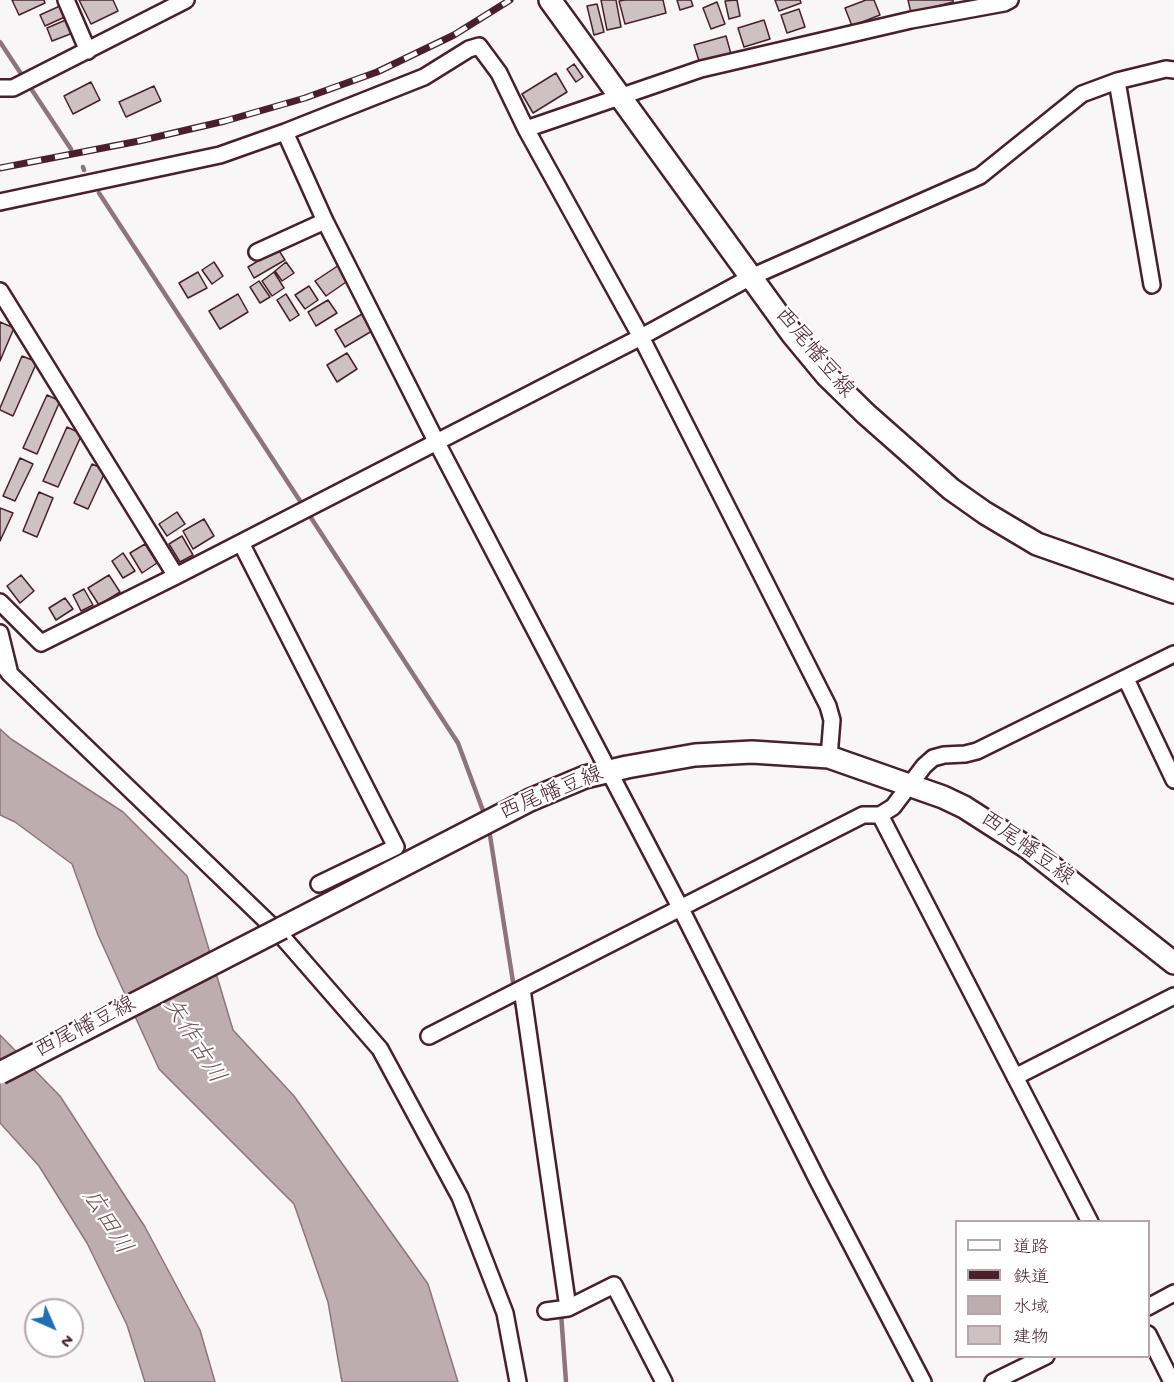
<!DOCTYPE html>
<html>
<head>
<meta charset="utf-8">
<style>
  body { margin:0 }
  #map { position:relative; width:1174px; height:1382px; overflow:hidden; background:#f8f6f7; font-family:"Gochi Hand","Klee One",sans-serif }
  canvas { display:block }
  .legend { position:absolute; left:955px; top:1220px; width:195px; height:138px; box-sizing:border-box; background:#fff; border:2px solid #b7a5aa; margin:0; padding:8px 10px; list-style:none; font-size:18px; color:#4a1f2b }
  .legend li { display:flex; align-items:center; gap:12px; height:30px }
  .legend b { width:30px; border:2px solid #b7a5aa }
  .north { position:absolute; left:24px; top:1298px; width:60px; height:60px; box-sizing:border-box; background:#fff; border:2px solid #b7a5aa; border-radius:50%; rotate:135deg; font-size:16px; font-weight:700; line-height:24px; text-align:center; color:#4a1f2b }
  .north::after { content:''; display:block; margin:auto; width:21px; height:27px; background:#1f6fb2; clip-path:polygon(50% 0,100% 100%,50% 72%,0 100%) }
</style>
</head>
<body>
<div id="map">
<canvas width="1174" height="1382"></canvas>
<ul class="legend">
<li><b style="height:8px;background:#fff"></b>道路</li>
<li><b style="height:8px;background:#4a1f2b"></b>鉄道</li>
<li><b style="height:16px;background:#bdadb0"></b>水域</li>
<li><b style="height:16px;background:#cdc1c4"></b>建物</li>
</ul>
<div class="north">N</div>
</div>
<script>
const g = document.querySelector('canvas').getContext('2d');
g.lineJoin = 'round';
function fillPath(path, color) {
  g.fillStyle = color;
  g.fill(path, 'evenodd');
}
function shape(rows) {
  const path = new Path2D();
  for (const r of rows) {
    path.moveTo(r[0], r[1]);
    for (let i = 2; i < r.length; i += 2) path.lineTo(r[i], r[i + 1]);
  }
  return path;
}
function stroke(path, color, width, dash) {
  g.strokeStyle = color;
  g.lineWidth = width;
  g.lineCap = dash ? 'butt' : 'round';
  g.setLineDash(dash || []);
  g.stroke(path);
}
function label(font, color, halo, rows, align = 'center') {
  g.font = font + ' "Gochi Hand","Klee One",sans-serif';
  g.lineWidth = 4.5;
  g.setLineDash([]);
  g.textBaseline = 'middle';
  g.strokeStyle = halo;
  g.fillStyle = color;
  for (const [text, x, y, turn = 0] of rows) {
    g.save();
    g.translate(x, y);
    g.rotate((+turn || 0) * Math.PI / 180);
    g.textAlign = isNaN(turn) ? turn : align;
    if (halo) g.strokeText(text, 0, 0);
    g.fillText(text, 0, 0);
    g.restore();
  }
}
const water = shape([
  [0,729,11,739,123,812,187,876,233,1030,294,1096,428,1284,458,1382,342,1382,328,1302,294,1204,159,1069,98,935,72,864,15,822,0,815,0,729],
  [0,1035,60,1096,145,1227,200,1330,215,1382,145,1382,127,1325,87,1243,39,1166,0,1123,0,1035]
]);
const stream = shape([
  [0,42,71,149],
  [83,167,84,170],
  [99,193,458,743,485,816],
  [489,829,524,1052],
  [561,1313,566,1382]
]);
const building = shape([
  [12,0,44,0,45,3,19,15,12,0],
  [79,0,113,0,118,11,91,24,79,0],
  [601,0,616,0,621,27,607,30,601,0],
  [625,0,663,0,666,13,625,24,619,1,625,0],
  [677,0,691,0,693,6,680,10,677,0],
  [737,0,740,16,729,19,725,1,737,0],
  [775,0,800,0,801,3,779,11,775,0],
  [866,0,874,0,880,15,852,26,845,8,866,0],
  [908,0,953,0,953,2,911,13,908,0],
  [717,2,725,24,711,29,703,8,717,2],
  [597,4,604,32,594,35,587,6,597,4],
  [62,5,67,16,45,26,40,15,62,5],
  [799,9,805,27,787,33,781,15,799,9],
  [68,19,73,33,52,41,47,28,68,19],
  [764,20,770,39,744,47,738,28,764,20],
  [726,36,731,54,700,64,694,45,726,36],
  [574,64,583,77,576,82,567,69,574,64],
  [556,73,567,92,533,113,522,94,556,73],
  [91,82,100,100,73,114,64,96,91,82],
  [154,86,161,101,126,117,119,102,154,86],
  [278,249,285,260,254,278,248,267,278,249],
  [214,262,223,276,212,284,202,270,214,262],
  [286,262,294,273,282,281,275,271,286,262],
  [339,265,349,280,326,296,315,281,339,265],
  [198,272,207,288,188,298,179,283,198,272],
  [274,272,284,288,272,296,262,281,274,272],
  [259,281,270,297,260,303,250,287,259,281],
  [309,286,318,300,305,309,295,295,309,286],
  [238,294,248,312,220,329,209,311,238,294],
  [286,294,299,315,290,321,277,300,286,294],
  [328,300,337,313,316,326,308,312,328,300],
  [362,314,372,331,345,347,335,330,362,314],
  [0,322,14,328,0,361,0,322],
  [347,353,357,369,337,382,327,365,347,353],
  [22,356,37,362,13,416,0,410,0,408,22,356],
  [47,395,60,401,37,454,23,448,47,395],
  [67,427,82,434,58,487,43,481,67,427],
  [20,458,33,464,15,501,3,496,20,458],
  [92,464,106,470,88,509,74,503,92,464],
  [39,492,53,498,37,537,23,531,39,492],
  [0,508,13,513,0,541,0,508],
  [177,512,185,524,167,536,159,524,177,512],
  [204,519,214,536,193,549,183,531,204,519],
  [182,536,193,555,180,562,169,544,182,536],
  [145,544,157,563,142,573,130,553,145,544],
  [123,553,135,571,123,578,112,561,123,553],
  [21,575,34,591,20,603,7,586,21,575],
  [109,575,120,592,99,605,88,588,109,575],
  [84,589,93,605,81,611,73,595,84,589],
  [65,598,73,609,56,620,49,608,65,598]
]);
const minor = shape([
  [66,0,88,51],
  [1117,81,1152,285],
  [0,88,13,88,186,0],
  [526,129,701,69,911,20,1004,3,1010,0],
  [285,132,325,221,436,441,681,909,818,1181,923,1382],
  [0,202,220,155,285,132,424,77,469,49,479,46,499,73,526,129,641,337,828,706,832,720,829,757],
  [257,252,325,221],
  [0,291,176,576],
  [241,543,396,847,319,884],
  [0,602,41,643,176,576,641,337,751,277,980,176,1082,94,1117,81,1166,69,1174,70],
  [0,633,9,670],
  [0,660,9,673,279,933,380,1049,460,1197,505,1313,518,1382],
  [1126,679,1174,780],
  [880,815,1090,1222],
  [522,989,568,1308,614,1285,664,1382],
  [429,1036,863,815,880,815,893,807,924,766,933,758,944,755,965,754,977,751,1174,654],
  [1015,1077,1174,996],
  [1148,1307,1174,1293],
  [546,1311,568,1308],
  [1148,1334,1172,1382],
  [993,1382,1046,1356]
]);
const secondary = shape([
  [550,0,793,335,827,376,866,414,951,489,985,513,1037,544,1174,592],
  [282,928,530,800,585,777,627,767,695,755,752,752,829,757,943,797,964,807,1028,848,1174,963]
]);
const rail = shape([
  [0,168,139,141,225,121,305,98,377,72,454,35,510,0]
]);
const secondaryBridge = shape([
  [0,1073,282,928]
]);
const streetNames = [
  ["西尾幡豆線",813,354,50],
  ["西尾幡豆線",552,795,-22],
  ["西尾幡豆線",1026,850,36],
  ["西尾幡豆線",86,1029,-27]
];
const waterNames = [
  ["矢作古川",192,1042,58],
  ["広田川",105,1223,58]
];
fillPath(water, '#bdadb0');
stroke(water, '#8f747b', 1.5);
stroke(stream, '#8f747b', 4.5);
fillPath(building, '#cdc1c4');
stroke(building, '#4a1f2b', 1.5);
stroke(minor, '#4a1f2b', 20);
stroke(secondary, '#4a1f2b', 26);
stroke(minor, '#fff', 15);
stroke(secondary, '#fff', 21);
stroke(rail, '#4a1f2b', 7);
stroke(rail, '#fff', 4.5, [14]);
stroke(secondaryBridge, '#4a1f2b', 26, []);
stroke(secondaryBridge, '#fff', 21);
label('22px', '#4a1f2b', '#fff', streetNames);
label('italic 24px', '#72515a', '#fff', waterNames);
</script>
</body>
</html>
